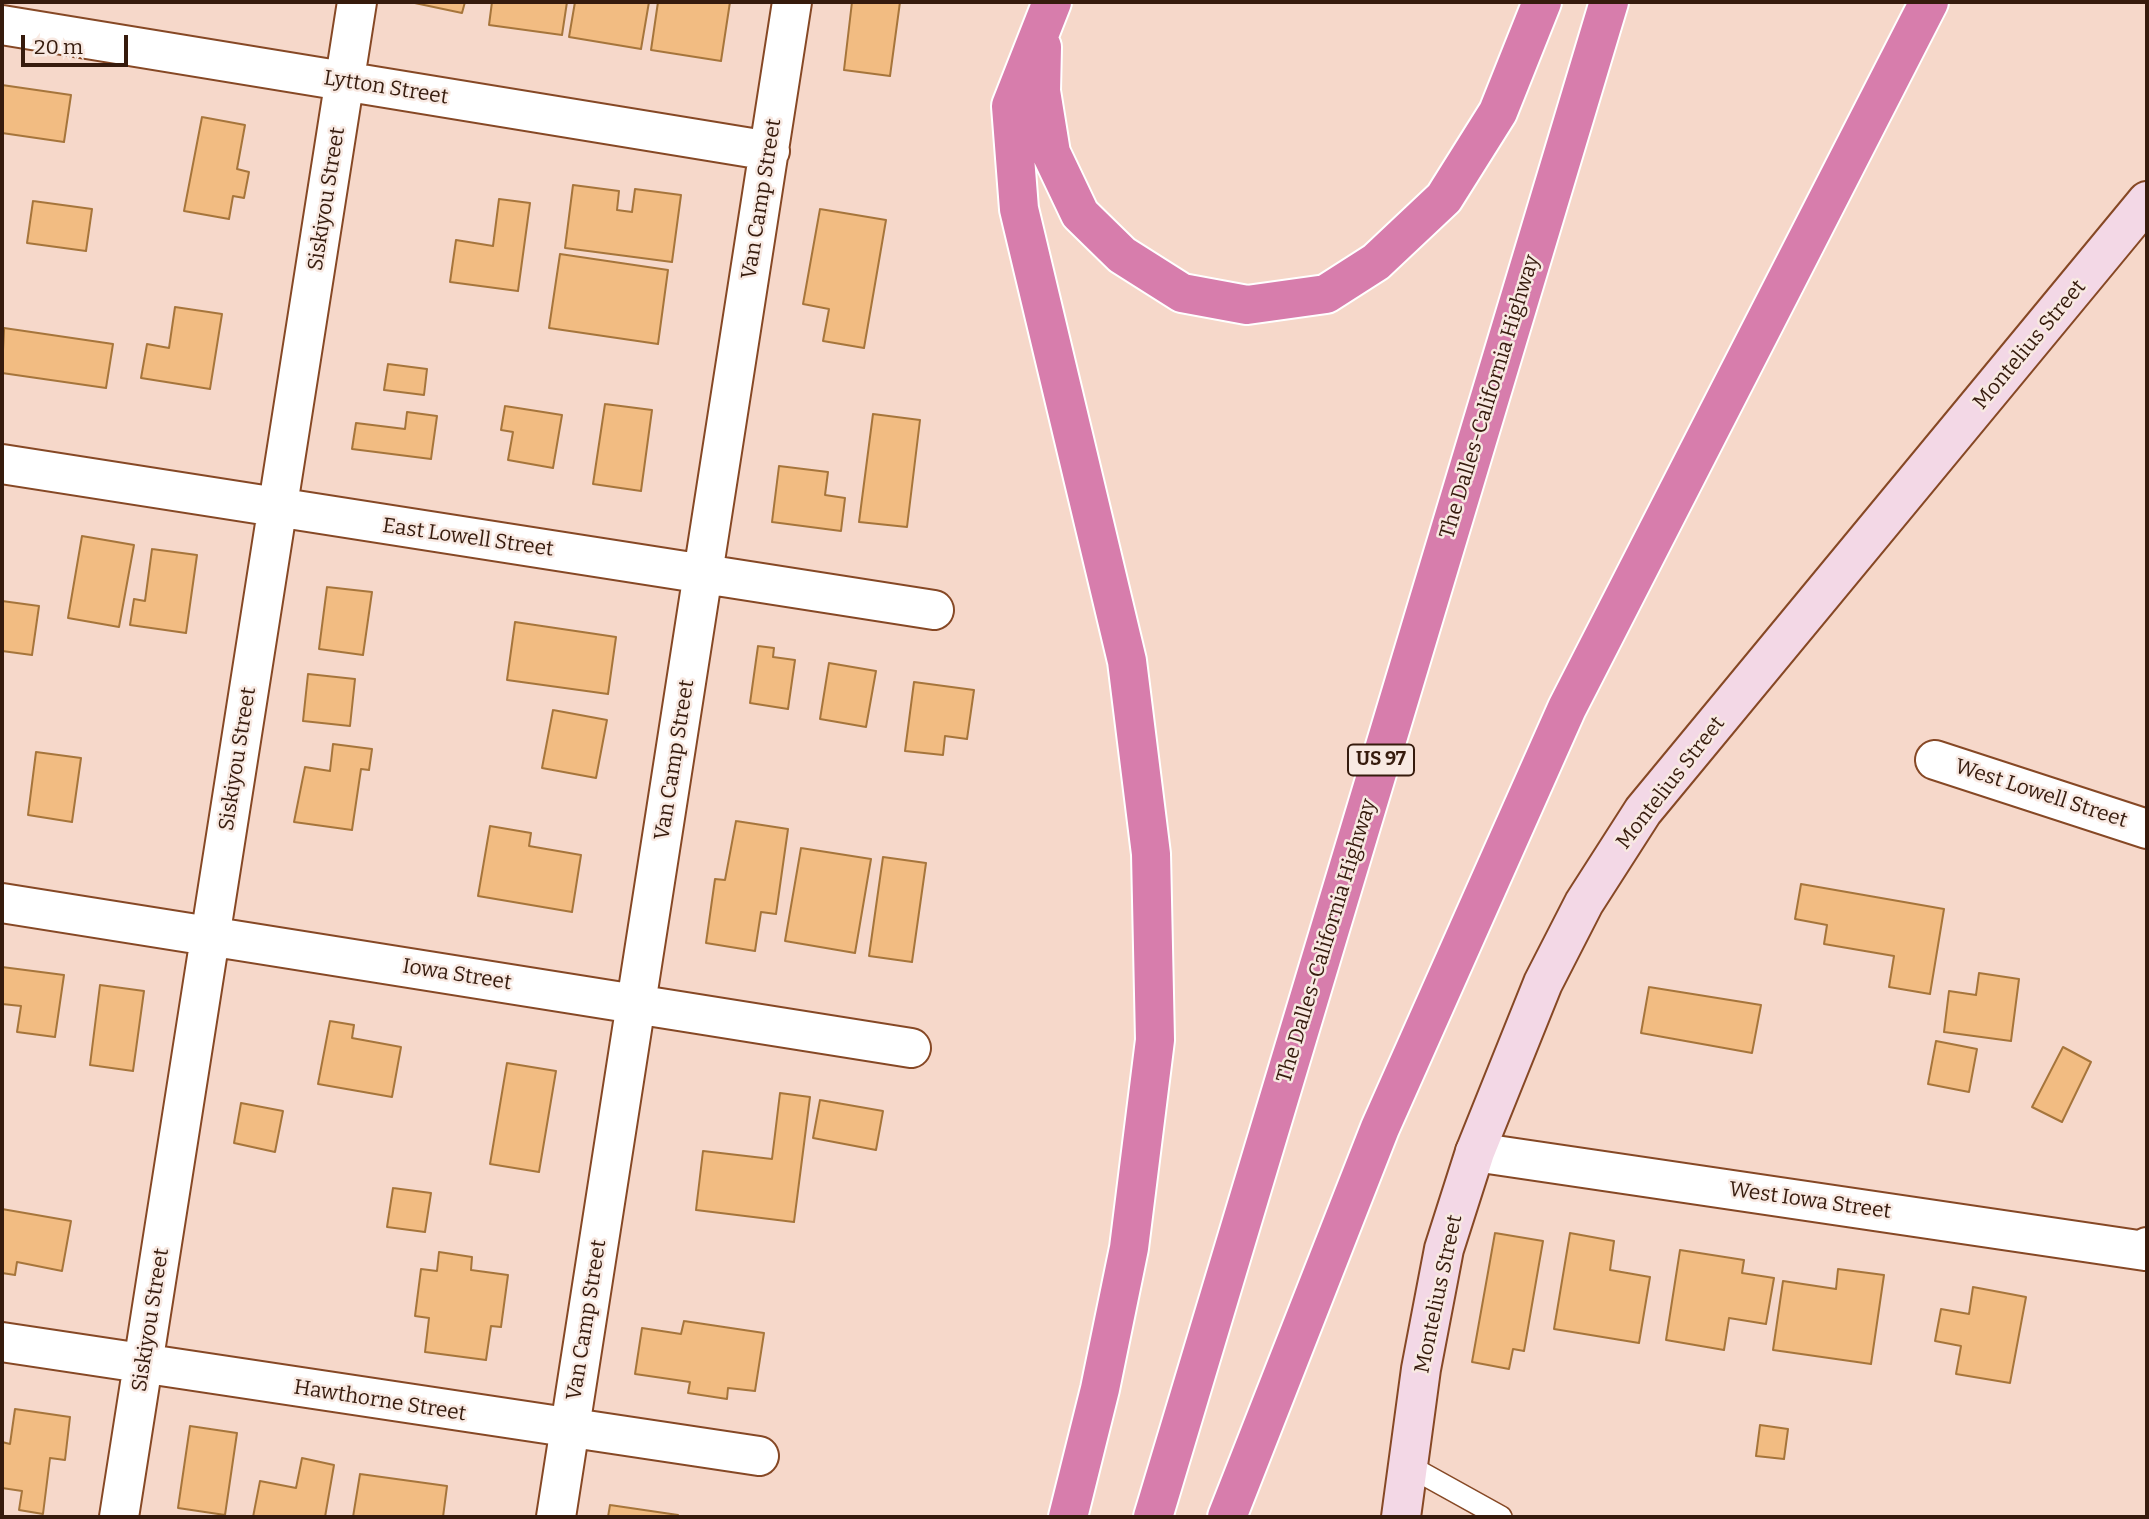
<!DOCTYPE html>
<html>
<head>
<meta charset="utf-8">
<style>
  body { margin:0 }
  #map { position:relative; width:2149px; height:1519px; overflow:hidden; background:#f6d8ca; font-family:Bitter,serif }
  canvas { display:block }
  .frame { position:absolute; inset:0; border:4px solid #361b0d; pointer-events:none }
  .scale { position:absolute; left:21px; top:35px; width:107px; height:32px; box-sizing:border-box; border:4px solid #361b0d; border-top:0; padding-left:9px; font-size:21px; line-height:24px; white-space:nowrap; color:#361b0d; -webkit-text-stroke:5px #f8e9e2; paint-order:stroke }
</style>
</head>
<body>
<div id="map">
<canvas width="2149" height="1519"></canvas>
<div class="frame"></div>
<div class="scale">20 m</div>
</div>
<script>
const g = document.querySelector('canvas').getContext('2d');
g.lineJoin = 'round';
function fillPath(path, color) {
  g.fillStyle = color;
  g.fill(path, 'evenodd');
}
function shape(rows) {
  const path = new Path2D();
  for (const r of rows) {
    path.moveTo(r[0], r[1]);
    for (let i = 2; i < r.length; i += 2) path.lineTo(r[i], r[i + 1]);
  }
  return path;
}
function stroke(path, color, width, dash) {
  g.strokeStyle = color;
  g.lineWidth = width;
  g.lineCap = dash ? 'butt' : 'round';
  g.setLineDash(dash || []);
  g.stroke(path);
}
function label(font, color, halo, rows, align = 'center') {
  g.font = font + ' Bitter,serif';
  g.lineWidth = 5;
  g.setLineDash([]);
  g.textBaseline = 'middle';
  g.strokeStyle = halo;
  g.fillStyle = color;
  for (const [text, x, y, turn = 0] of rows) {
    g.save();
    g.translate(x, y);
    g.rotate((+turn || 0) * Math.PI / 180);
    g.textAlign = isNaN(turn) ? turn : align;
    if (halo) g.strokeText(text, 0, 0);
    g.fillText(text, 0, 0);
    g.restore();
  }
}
const building = shape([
  [410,2,465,2,462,13,410,2],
  [492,2,567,2,562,35,489,25,492,2],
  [575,2,649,2,641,49,569,37,575,2],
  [658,2,730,2,721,61,651,50,658,2],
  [852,2,900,2,890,76,844,70,852,2],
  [2,85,71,95,64,142,2,133,2,85],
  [202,117,245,125,237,169,249,172,244,198,233,196,229,219,184,211,202,117],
  [573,185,619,191,617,210,632,212,635,189,681,195,672,262,565,248,573,185],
  [499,199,530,203,518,291,450,282,456,240,493,246,499,199],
  [33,201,92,209,86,251,27,243,33,201],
  [820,209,886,220,864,348,823,341,829,309,803,304,820,209],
  [560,254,668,270,658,344,549,328,560,254],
  [175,307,222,314,210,389,141,378,147,344,169,348,175,307],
  [4,328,113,344,106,388,2,373,4,328],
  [388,364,427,369,424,395,384,390,388,364],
  [605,404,652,410,641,491,593,484,605,404],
  [505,406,562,415,553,468,508,460,513,432,501,430,505,406],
  [407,412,437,416,431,459,352,449,356,423,405,429,407,412],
  [873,414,920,420,907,527,859,522,873,414],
  [779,466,828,472,825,495,845,498,841,531,772,522,779,466],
  [82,536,134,545,119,627,68,618,82,536],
  [152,549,197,555,186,633,130,625,134,599,145,601,152,549],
  [327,587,372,592,363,655,319,649,327,587],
  [2,601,39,606,32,655,2,651,2,601],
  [515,622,616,637,608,694,507,680,515,622],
  [758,646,774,648,773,657,795,660,788,709,750,703,758,646],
  [829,663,876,671,866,727,820,719,829,663],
  [308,674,355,679,350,726,303,721,308,674],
  [914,682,974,690,967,739,945,736,943,755,905,751,914,682],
  [553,710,607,720,596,778,542,768,553,710],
  [333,744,372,749,369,770,361,769,352,830,294,822,305,767,330,771,333,744],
  [36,752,81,758,72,822,28,815,36,752],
  [736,821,788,829,776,914,761,912,755,951,706,943,715,879,725,880,736,821],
  [490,826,531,833,529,846,581,855,572,912,478,896,490,826],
  [801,848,871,859,855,953,785,941,801,848],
  [883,857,926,863,912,962,869,956,883,857],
  [1801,884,1944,909,1930,994,1889,987,1894,956,1824,944,1827,925,1795,919,1801,884],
  [2,967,64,975,55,1037,17,1032,21,1006,2,1004,2,967],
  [1979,973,2019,979,2011,1041,1944,1032,1949,991,1976,995,1979,973],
  [100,985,144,991,133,1071,90,1065,100,985],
  [1649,987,1761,1005,1752,1053,1641,1033,1649,987],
  [330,1021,354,1025,352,1038,401,1047,392,1097,318,1084,330,1021],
  [1936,1041,1977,1049,1969,1092,1928,1084,1936,1041],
  [2063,1047,2091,1062,2062,1122,2032,1107,2063,1047],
  [507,1063,556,1071,539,1172,490,1164,507,1063],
  [780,1093,810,1097,794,1222,696,1210,703,1151,772,1159,780,1093],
  [820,1100,883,1111,876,1150,813,1138,820,1100],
  [241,1103,283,1111,275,1152,234,1143,241,1103],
  [393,1188,431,1193,425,1232,387,1227,393,1188],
  [2,1209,71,1221,62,1271,17,1262,15,1275,2,1273,2,1209],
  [1495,1233,1543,1241,1524,1351,1513,1349,1509,1369,1472,1362,1495,1233],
  [1570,1233,1614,1241,1610,1270,1650,1277,1639,1343,1554,1329,1570,1233],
  [1680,1250,1744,1260,1742,1273,1774,1278,1766,1324,1729,1318,1724,1350,1666,1340,1680,1250],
  [439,1252,472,1257,471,1270,508,1275,501,1327,491,1326,486,1360,425,1352,429,1318,415,1316,421,1269,437,1271,439,1252],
  [1838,1269,1884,1275,1871,1364,1773,1350,1783,1281,1836,1289,1838,1269],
  [1973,1287,2026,1297,2010,1383,1956,1374,1961,1346,1935,1341,1941,1309,1969,1314,1973,1287],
  [684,1321,764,1333,755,1391,728,1388,727,1399,688,1393,690,1382,635,1374,642,1328,681,1334,684,1321],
  [15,1409,70,1417,65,1460,50,1458,43,1514,19,1510,22,1491,2,1488,2,1442,10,1444,15,1409],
  [1760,1425,1788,1429,1784,1459,1756,1456,1760,1425],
  [190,1426,237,1433,225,1515,178,1508,190,1426],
  [302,1458,334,1465,325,1517,253,1517,260,1481,296,1488,302,1458],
  [360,1474,447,1486,443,1517,353,1517,360,1474],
  [610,1505,678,1515,678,1517,608,1517,610,1505]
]);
const lane = shape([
  [1409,1466,1501,1517]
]);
const street = shape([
  [2,25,770,151],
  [2,464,934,610],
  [1935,760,2147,829],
  [2,903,911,1048],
  [1475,1152,2145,1251,2147,1247],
  [2,1342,759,1456],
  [119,1517,357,2],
  [556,1517,792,2]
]);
const secondary = shape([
  [1401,1517,1421,1369,1444,1249,1475,1152,1543,983,1584,903,1643,811,2147,201]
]);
const highway = shape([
  [1052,2,1011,106,1019,209,1127,661,1151,854,1155,1040,1129,1248,1100,1389,1068,1517],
  [1042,47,1041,91,1051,153,1080,214,1122,255,1182,293,1247,305,1326,294,1376,262,1444,198,1498,112,1542,2],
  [1153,1517,1609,2],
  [1227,1517,1380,1128,1567,708,1929,2]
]);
const shields = [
  [1381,760,66]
];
const shieldNames = [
  ["US 97",1381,760]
];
const streetNames = [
  ["Lytton Street",386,88,9],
  ["Siskiyou Street",327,199,-81],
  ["Van Camp Street",762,199,-81],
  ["Montelius Street",2030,345,-50],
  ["The Dalles-California Highway",1490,397,-73],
  ["East Lowell Street",468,538,8],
  ["Siskiyou Street",238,759,-81],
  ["Van Camp Street",675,760,-81],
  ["Montelius Street",1671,783,-52],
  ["West Lowell Street",2041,794,18],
  ["The Dalles-California Highway",1327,941,-73],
  ["Iowa Street",457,975,9],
  ["West Iowa Street",1810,1201,8],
  ["Montelius Street",1439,1294,-78],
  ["Siskiyou Street",151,1320,-81],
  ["Van Camp Street",587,1320,-81],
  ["Hawthorne Street",380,1401,9]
];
fillPath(building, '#f2bc82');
stroke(building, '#a6753b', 2);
stroke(lane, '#864825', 24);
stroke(street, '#864825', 42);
stroke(secondary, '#864825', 42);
stroke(highway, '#fff', 42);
stroke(lane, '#fff', 21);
stroke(street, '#fff', 38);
stroke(secondary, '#f3d8e6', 38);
stroke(highway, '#d77dac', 38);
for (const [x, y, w] of shields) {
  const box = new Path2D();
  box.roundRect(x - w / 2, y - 15.5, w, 31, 5);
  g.fillStyle = '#f8e9e2';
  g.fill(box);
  stroke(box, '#361b0d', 2);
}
label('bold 19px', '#361b0d', null, shieldNames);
label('21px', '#361b0d', '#f8e9e2', streetNames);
</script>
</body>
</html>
